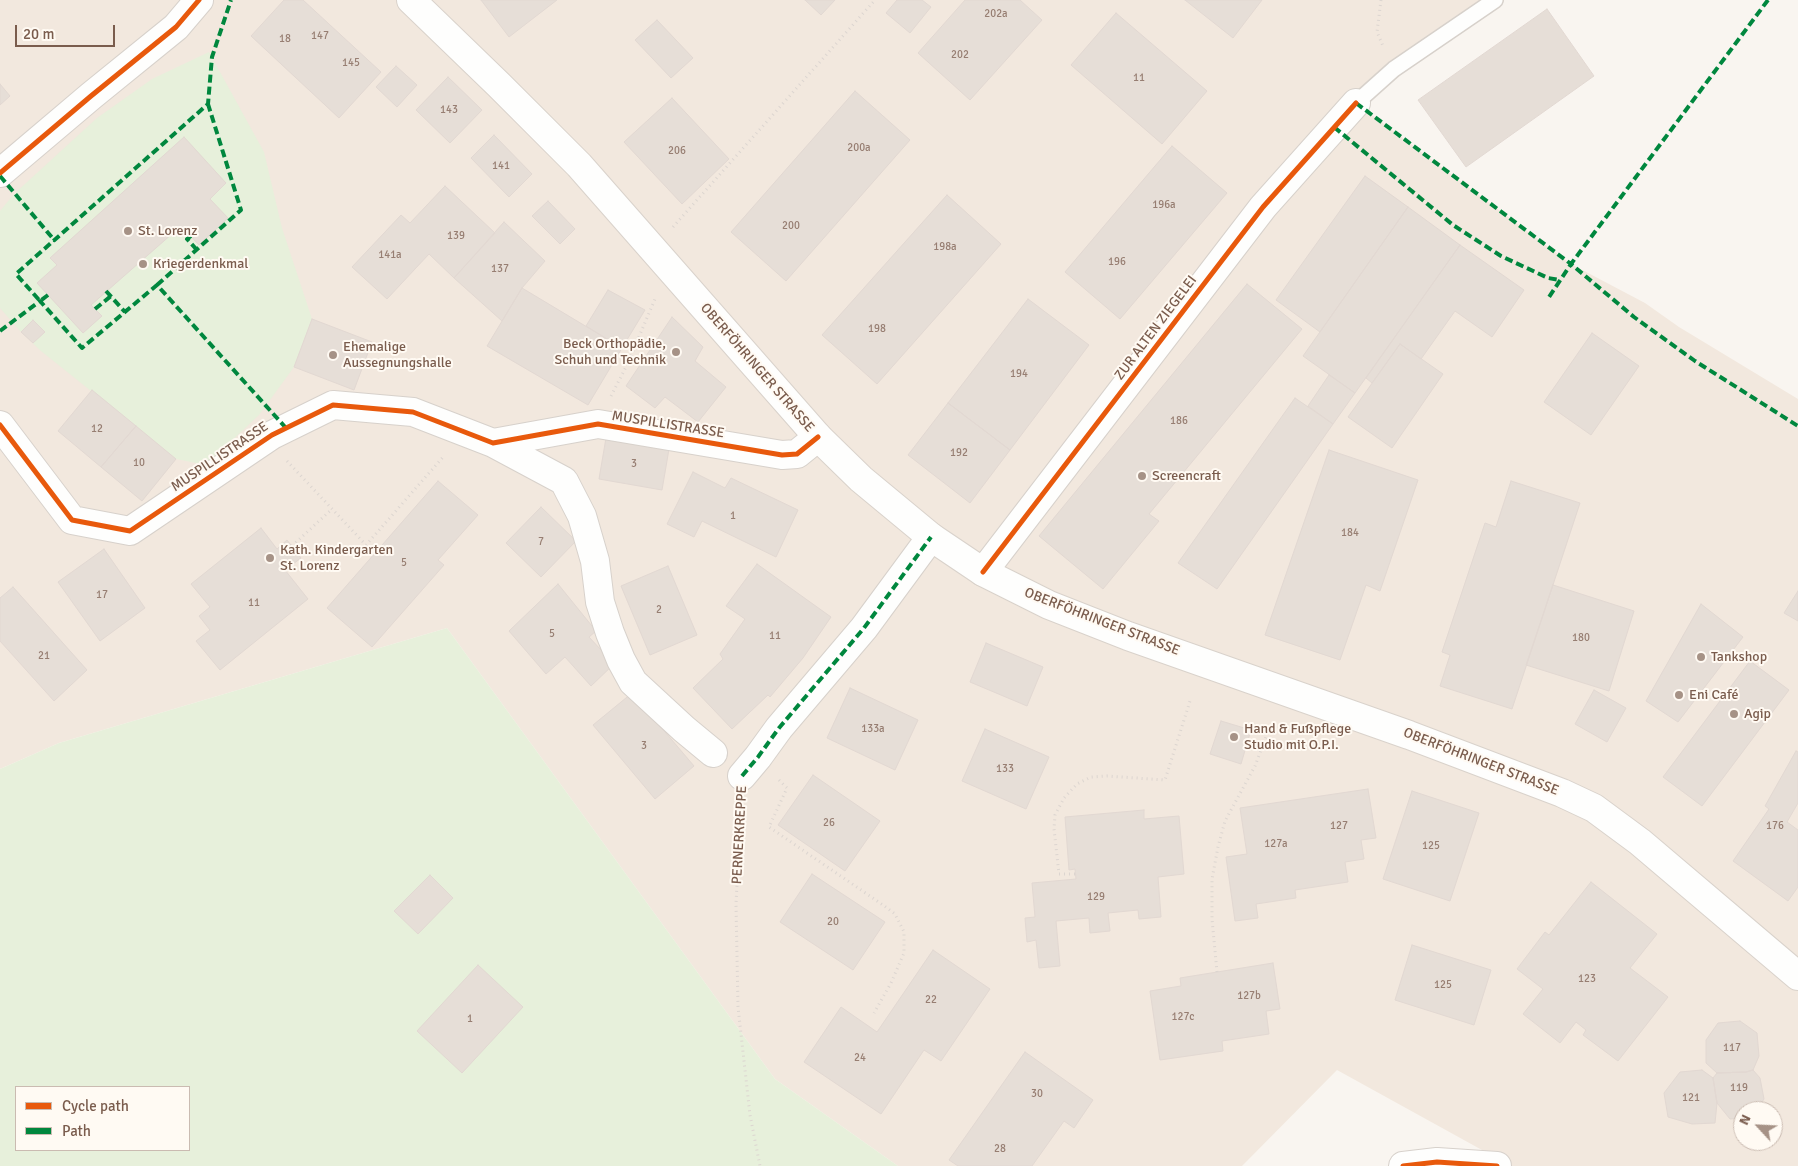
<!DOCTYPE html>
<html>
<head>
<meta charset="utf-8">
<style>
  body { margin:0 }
  #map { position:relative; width:1798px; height:1166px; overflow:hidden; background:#f9f5f0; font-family:Signika,sans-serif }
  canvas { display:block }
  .legend { position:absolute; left:15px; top:1086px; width:175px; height:65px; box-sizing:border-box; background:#fffaf3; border:1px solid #cabbb1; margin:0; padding:6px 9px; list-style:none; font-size:15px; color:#7a5c4d }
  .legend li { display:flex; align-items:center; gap:10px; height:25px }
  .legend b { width:25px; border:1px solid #cabbb1 }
  .north { position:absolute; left:1733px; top:1101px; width:50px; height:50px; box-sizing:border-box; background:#fffaf3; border:1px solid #cabbb1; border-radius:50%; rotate:295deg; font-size:14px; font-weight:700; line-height:20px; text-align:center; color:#7a5c4d }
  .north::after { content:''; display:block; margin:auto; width:18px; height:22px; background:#a69286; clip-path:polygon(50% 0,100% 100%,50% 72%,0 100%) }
  .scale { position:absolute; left:15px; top:25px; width:100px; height:22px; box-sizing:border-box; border:2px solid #7a5c4d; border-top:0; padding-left:6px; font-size:15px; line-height:18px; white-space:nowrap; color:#7a5c4d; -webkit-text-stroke:4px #fffaf3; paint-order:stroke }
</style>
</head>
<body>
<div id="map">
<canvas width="1798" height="1166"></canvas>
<ul class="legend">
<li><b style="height:6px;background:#e8590c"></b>Cycle path</li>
<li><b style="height:6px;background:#00873e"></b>Path</li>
</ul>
<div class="north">N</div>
<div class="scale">20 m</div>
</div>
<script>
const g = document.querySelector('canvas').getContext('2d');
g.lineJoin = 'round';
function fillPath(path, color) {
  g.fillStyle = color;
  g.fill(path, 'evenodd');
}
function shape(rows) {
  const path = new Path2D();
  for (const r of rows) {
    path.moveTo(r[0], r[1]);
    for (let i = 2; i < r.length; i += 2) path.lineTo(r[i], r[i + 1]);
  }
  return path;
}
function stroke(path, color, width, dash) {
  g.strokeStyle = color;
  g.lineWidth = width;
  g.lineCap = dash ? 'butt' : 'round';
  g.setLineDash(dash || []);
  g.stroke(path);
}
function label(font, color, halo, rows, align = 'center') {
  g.font = font + ' Signika,sans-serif';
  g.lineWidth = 4;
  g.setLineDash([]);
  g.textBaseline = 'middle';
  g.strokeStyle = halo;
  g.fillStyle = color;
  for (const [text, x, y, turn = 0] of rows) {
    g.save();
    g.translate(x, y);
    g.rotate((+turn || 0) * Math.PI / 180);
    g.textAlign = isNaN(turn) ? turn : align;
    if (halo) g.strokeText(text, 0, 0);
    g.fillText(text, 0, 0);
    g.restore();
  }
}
const residential = shape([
  [0,0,1495,0,1356,103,1571,264,1645,303,1679,327,1798,399,1798,1166,1511,1166,1337,1070,1242,1166,898,1166,775,1079,447,628,59,743,0,769],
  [1743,1111,1773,1111,1773,1141,1743,1141]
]);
const green = shape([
  [209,52,264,152,282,228,312,319,294,367,259,415,206,465,176,459,41,351,21,332,0,308,0,211,14,194,97,118,152,79],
  [447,628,775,1079,898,1166,0,1166,0,769,59,743],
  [16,1087,189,1087,189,1150,16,1150]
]);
const building = shape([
  [284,0,303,0,381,72,339,118,251,36,284,0],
  [481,0,557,0,509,37,481,0],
  [805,0,835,0,821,15,805,0],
  [897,0,922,0,931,7,910,33,886,13,897,0],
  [965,0,1020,0,1042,20,970,100,918,53,965,0],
  [1185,0,1262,0,1233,38,1185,0],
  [1547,9,1594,76,1466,167,1418,100,1547,9],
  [1116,13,1207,91,1162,144,1071,65,1116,13],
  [657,20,693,58,671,78,635,40,657,20],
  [396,66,417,85,397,107,376,87,396,66],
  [448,77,482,110,450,143,416,110,448,77],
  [0,84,10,96,0,105,0,84],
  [855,91,910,140,786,281,731,232,855,91],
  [672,98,729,159,682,204,624,142,672,98],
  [494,135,532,174,509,197,471,158,494,135],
  [184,137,226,183,210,199,228,218,199,245,181,226,91,305,102,316,83,333,37,283,57,265,50,258,184,137],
  [1172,146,1227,193,1120,319,1065,272,1172,146],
  [1365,176,1408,207,1320,332,1276,300,1365,176],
  [445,186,495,233,454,278,429,254,387,299,352,267,401,215,410,223,445,186],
  [947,195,1001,244,877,384,822,335,947,195],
  [548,201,575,229,560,244,532,216,548,201],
  [1408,207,1460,245,1355,393,1303,356,1408,207],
  [504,222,545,261,522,288,502,321,454,278,504,222],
  [1460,245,1524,290,1492,337,1455,311,1421,359,1400,344,1372,383,1366,378,1460,245],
  [1247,284,1302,329,1149,514,1159,521,1103,589,1039,536,1247,284],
  [522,288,622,348,588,405,487,346,522,288],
  [608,290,645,310,622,348,586,326,608,290],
  [1028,299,1089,345,1010,450,948,403,1028,299],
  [672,317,703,347,695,361,726,387,698,422,665,397,655,408,626,386,672,317],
  [312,319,372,342,354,390,294,367,312,319],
  [33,320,45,332,33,343,21,332,33,320],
  [1592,333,1639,366,1591,435,1544,402,1592,333],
  [1400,344,1443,374,1392,448,1348,417,1400,344],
  [1329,375,1355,393,1333,424,1308,406,1329,375],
  [92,390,136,426,101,467,58,431,92,390],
  [1295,398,1333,424,1217,589,1178,563,1295,398],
  [948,403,1010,450,970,503,908,455,948,403],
  [136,426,176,459,142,501,101,467,136,426],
  [606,438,669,449,662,490,599,479,606,438],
  [1329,450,1418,480,1380,591,1366,585,1340,660,1265,635,1329,450],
  [693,472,725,488,731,478,798,510,776,557,702,521,694,537,667,524,693,472],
  [438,481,478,515,438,560,444,565,372,647,327,608,438,481],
  [1511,481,1580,503,1512,709,1440,686,1450,655,1442,652,1485,523,1496,527,1511,481],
  [541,507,576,541,541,577,506,543,541,507],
  [261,528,277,549,287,540,301,558,285,570,308,599,220,670,196,641,210,630,199,616,210,607,191,584,261,528],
  [104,549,145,608,100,641,58,582,104,549],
  [757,564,831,617,803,658,770,697,768,695,732,729,693,688,723,659,720,654,745,619,726,606,757,564],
  [668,566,697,635,650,655,621,586,668,566],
  [558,584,596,631,589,637,614,664,591,686,565,657,546,674,509,631,558,584],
  [1553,585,1634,611,1609,691,1526,665,1553,585],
  [13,587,87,670,54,701,0,641,0,598,13,587],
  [1798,591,1798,621,1784,613,1798,591],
  [1701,604,1743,637,1678,722,1646,701,1701,604],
  [986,643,1043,667,1027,706,970,682,986,643],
  [1750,661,1789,690,1702,806,1663,777,1750,661],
  [850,688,918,720,895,770,827,738,850,688],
  [1594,690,1626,708,1607,742,1575,724,1594,690],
  [632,693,694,766,655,799,593,725,632,693],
  [1221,721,1251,730,1241,764,1210,754,1221,721],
  [985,729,1049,757,1026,809,962,781,985,729],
  [1796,751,1798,752,1798,803,1787,822,1798,830,1798,887,1788,901,1733,861,1769,809,1765,806,1796,751],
  [813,775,880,821,845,871,778,825,813,775],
  [1368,789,1376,838,1361,840,1364,859,1345,862,1348,882,1295,890,1296,898,1256,904,1258,918,1235,921,1226,857,1247,854,1240,808,1368,789],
  [1412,791,1479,813,1450,901,1383,879,1412,791],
  [1144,810,1144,819,1179,816,1184,874,1158,877,1161,917,1139,919,1138,910,1108,913,1110,931,1090,933,1089,918,1056,921,1060,966,1039,968,1036,940,1027,942,1025,918,1035,917,1032,883,1076,879,1075,869,1069,870,1065,817,1144,810],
  [812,874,885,922,853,970,780,922,812,874],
  [430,875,453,898,418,934,394,911,430,875],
  [1591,882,1657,934,1630,968,1668,997,1618,1061,1583,1035,1586,1030,1576,1022,1560,1043,1523,1014,1543,989,1517,969,1545,932,1549,935,1591,882],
  [1412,945,1491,970,1474,1025,1395,1000,1412,945],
  [933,950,990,989,941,1061,924,1050,881,1114,804,1062,841,1007,877,1032,933,950],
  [1273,963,1280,1009,1266,1011,1269,1034,1222,1041,1223,1051,1160,1060,1150,991,1181,986,1180,978,1273,963],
  [478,965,523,1007,462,1073,417,1031,478,965],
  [1740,1021,1757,1033,1759,1056,1753,1070,1746,1072,1717,1073,1706,1063,1706,1040,1718,1023,1740,1021],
  [1025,1052,1093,1100,1074,1128,1064,1121,1032,1166,958,1166,949,1160,1025,1052],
  [1702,1070,1713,1078,1717,1103,1715,1123,1692,1124,1668,1117,1664,1093,1680,1072,1702,1070],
  [1753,1070,1760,1078,1764,1099,1756,1111,1743,1111,1743,1118,1730,1119,1717,1103,1713,1078,1717,1073,1746,1072,1753,1070]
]);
const path = shape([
  [1381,0,1377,32,1383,46],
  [673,227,875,0],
  [611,396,627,365,655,299],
  [287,461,366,545,444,456],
  [292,546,332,509],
  [779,780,787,788,769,827,883,905,895,914,904,932,904,953,891,983,874,1013],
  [741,806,736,904,738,1007,750,1115,760,1166],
  [1075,874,1059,874,1054,829,1055,815,1064,798,1077,784,1091,777,1107,776,1165,780,1190,701],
  [1217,972,1212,919,1212,879,1218,847,1225,821,1255,766,1269,729]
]);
const service = shape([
  [1356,103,1394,69,1495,0]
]);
const minor = shape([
  [0,173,91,96,176,27,199,0],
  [0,425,72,520,130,531,272,435,333,405,413,412,493,443,598,424,782,455,797,454,818,437],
  [493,443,564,481,582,516,595,561,600,602,610,633,621,660,633,682,684,729,713,753],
  [983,572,1263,207,1356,103],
  [742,776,758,757,779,728,864,628,931,537],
  [1403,1166,1437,1162,1497,1166]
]);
const secondary = shape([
  [411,0,499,85,579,165,818,437,861,479,931,537,983,572,1049,605,1128,636,1409,735,1562,793,1594,808,1640,842,1798,976]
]);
const quiet = shape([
  [1768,0,1571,264,1634,317,1695,361,1798,426],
  [1356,103,1571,264,1547,300],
  [1334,127,1453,225,1501,256,1548,278,1560,280],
  [0,176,55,241],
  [191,236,187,239,197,250],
  [157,285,241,210,208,104],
  [106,291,125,312],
  [48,295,40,301,16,274,208,104,212,57,231,0],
  [95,309,111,296],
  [0,331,40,301,82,348,157,285,286,428],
  [742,776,758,757,779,728,864,628,931,537]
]);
const cycleway = shape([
  [0,173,91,96,176,27,199,0],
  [0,425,72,520,130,531,272,435,333,405,413,412,493,443,598,424,782,455,797,454,818,437],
  [983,572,1263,207,1356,103],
  [1403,1166,1437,1162,1497,1166]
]);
const markers = [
  [128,231,5,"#a69286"],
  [143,264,5,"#a69286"],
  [676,352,5,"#a69286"],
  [333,355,5,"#a69286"],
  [1142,476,5,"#a69286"],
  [270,558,5,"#a69286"],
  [1701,657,5,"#a69286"],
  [1679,695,5,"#a69286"],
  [1734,714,5,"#a69286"],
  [1234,737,5,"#a69286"]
];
const numberNames = [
  ["202a",996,14],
  ["147",320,36],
  ["18",285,39],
  ["202",960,55],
  ["145",351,63],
  ["11",1139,78],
  ["143",449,110],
  ["200a",859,148],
  ["206",677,151],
  ["141",501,166],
  ["196a",1164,205],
  ["200",791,226],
  ["139",456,236],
  ["198a",945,247],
  ["141a",390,255],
  ["196",1117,262],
  ["137",500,269],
  ["198",877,329],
  ["194",1019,374],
  ["186",1179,421],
  ["12",97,429],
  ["192",959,453],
  ["10",139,463],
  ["3",634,464],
  ["1",733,516],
  ["184",1350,533],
  ["7",541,542],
  ["5",404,563],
  ["17",102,595],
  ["11",254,603],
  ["2",659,610],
  ["5",552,634],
  ["11",775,636],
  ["180",1581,638],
  ["21",44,656],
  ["133a",873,729],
  ["3",644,746],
  ["133",1005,769],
  ["26",829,823],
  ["127",1339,826],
  ["176",1775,826],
  ["127a",1276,844],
  ["125",1431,846],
  ["129",1096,897],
  ["20",833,922],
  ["123",1587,979],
  ["125",1443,985],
  ["127b",1249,996],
  ["22",931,1000],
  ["127c",1183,1017],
  ["1",470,1019],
  ["117",1732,1048],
  ["24",860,1058],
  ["119",1739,1088],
  ["30",1037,1094],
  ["121",1691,1098],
  ["28",1000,1149]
];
const poiNames = [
  ["St. Lorenz",138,231],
  ["Kriegerdenkmal",153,264],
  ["Beck Orthopädie,",666,344,"right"],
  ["Schuh und Technik",666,360,"right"],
  ["Ehemalige",343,347],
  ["Aussegnungshalle",343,363],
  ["Screencraft",1152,476],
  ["Kath. Kindergarten",280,550],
  ["St. Lorenz",280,566],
  ["Tankshop",1711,657],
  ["Eni Café",1689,695],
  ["Agip",1744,714],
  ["Hand & Fußpflege",1244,729],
  ["Studio mit O.P.I.",1244,745]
];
const streetNames = [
  ["ZUR ALTEN ZIEGELEI",1156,328,-53],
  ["OBERFÖHRINGER STRASSE",757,368,49],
  ["MUSPILLISTRASSE",668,425,9],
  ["MUSPILLISTRASSE",220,457,-34],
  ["OBERFÖHRINGER STRASSE",1102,622,21],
  ["OBERFÖHRINGER STRASSE",1481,762,21],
  ["PERNERKREPPE",740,835,-87]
];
fillPath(residential, '#f2e8de');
fillPath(green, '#e7f0db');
fillPath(building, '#e6ded7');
stroke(building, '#e2d8d2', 1);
stroke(service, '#d7d1cb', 18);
stroke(minor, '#d7d1cb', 30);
stroke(secondary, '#d9d2cb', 30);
stroke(path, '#dcd5d0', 3, [1, 4]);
stroke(service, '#fefefd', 15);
stroke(minor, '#fefefd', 28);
stroke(secondary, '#fefefd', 28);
stroke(quiet, '#00873e', 4, [8, 4]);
stroke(cycleway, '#e8590c', 5);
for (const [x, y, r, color] of markers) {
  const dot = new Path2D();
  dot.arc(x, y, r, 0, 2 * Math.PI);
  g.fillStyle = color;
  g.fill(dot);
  stroke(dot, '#fffaf3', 2);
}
label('11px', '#977e72', null, numberNames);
label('14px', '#7a5c4d', '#fffaf3', poiNames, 'left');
label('14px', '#7a5c4d', '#fffaf3', streetNames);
</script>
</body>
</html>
